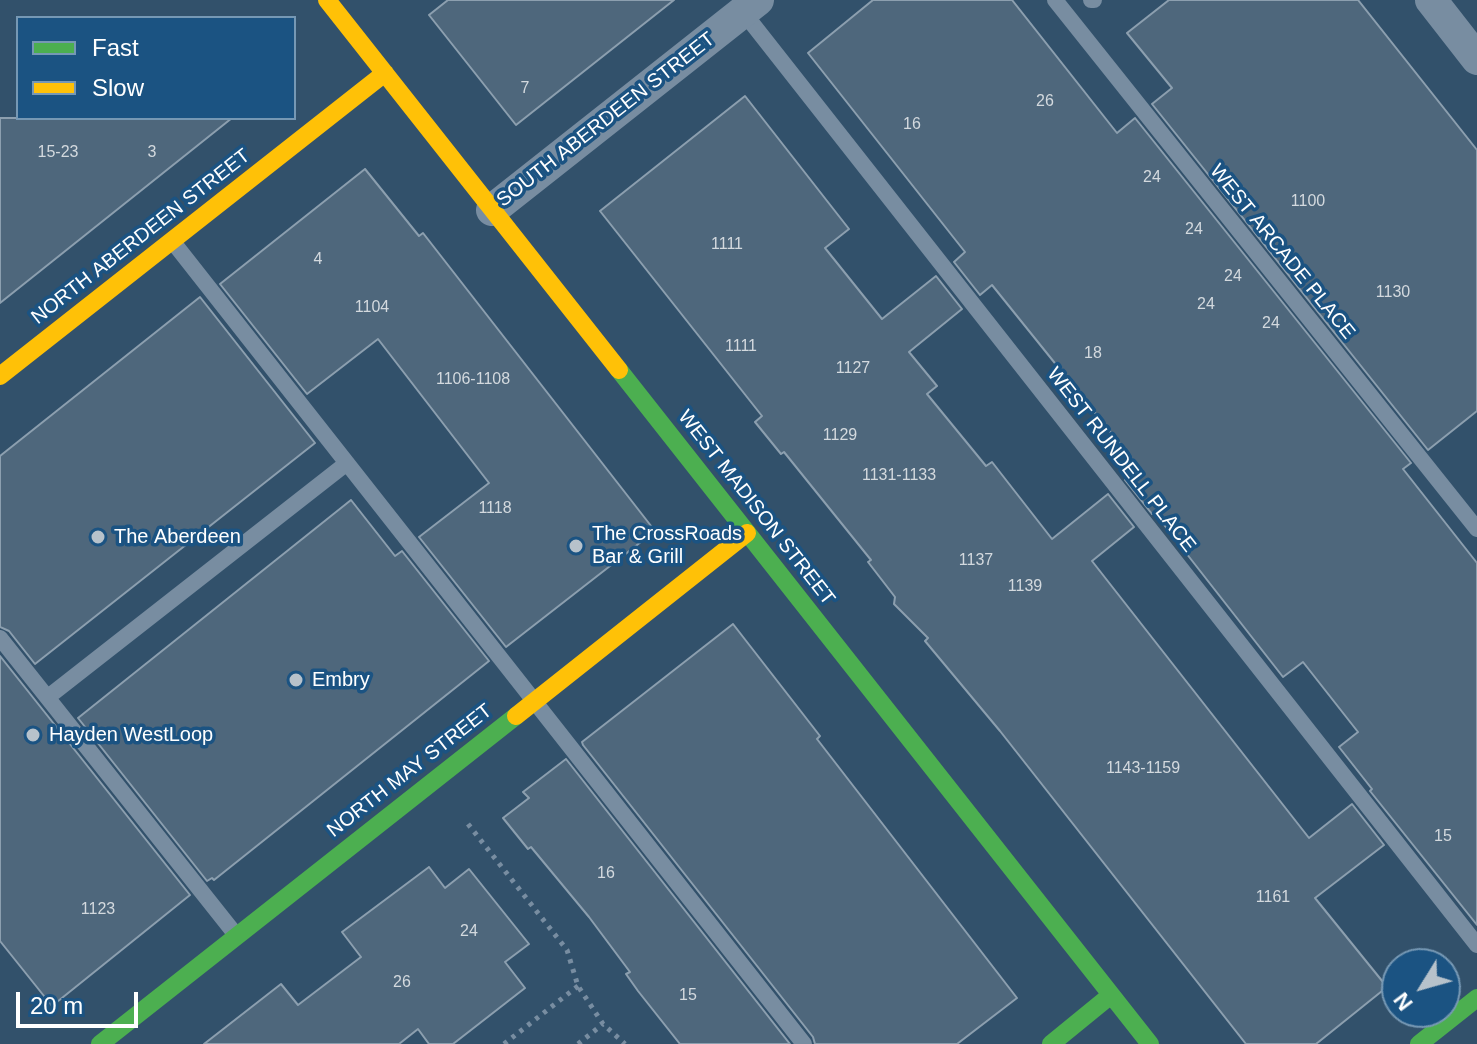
<!DOCTYPE html>
<html>
<head>
<meta charset="utf-8">
<style>
  body { margin:0 }
  #map { position:relative; width:1477px; height:1044px; overflow:hidden; background:#32516b; font-family:Helvetica,sans-serif }
  canvas { display:block }
  .legend { position:absolute; left:16px; top:16px; width:280px; height:104px; box-sizing:border-box; background:#1b5382; border:2px solid #7698b4; margin:0; padding:10px 14px; list-style:none; font-size:24px; color:#fff }
  .legend li { display:flex; align-items:center; gap:16px; height:40px }
  .legend b { width:40px; border:2px solid #7698b4 }
  .north { position:absolute; left:1381px; top:948px; width:80px; height:80px; box-sizing:border-box; background:#1b5382; border:2px solid #7698b4; border-radius:50%; rotate:233deg; font-size:22px; font-weight:700; line-height:32px; text-align:center; color:#fff }
  .north::after { content:''; display:block; margin:auto; width:28px; height:36px; background:#b7c2cb; clip-path:polygon(50% 0,100% 100%,50% 72%,0 100%) }
  .scale { position:absolute; left:16px; top:992px; width:122px; height:36px; box-sizing:border-box; border:4px solid #fff; border-top:0; padding-left:10px; font-size:24px; line-height:28px; white-space:nowrap; color:#fff; -webkit-text-stroke:6px #1b5382; paint-order:stroke }
</style>
</head>
<body>
<div id="map">
<canvas width="1477" height="1044"></canvas>
<ul class="legend">
<li><b style="height:10px;background:#4caf50"></b>Fast</li>
<li><b style="height:10px;background:#ffc107"></b>Slow</li>
</ul>
<div class="north">N</div>
<div class="scale">20 m</div>
</div>
<script>
const g = document.querySelector('canvas').getContext('2d');
g.lineJoin = 'round';
function fillPath(path, color) {
  g.fillStyle = color;
  g.fill(path, 'evenodd');
}
function shape(rows) {
  const path = new Path2D();
  for (const r of rows) {
    path.moveTo(r[0], r[1]);
    for (let i = 2; i < r.length; i += 2) path.lineTo(r[i], r[i + 1]);
  }
  return path;
}
function stroke(path, color, width, dash) {
  g.strokeStyle = color;
  g.lineWidth = width;
  g.lineCap = dash ? 'butt' : 'round';
  g.setLineDash(dash || []);
  g.stroke(path);
}
function label(font, color, halo, rows, align = 'center') {
  g.font = font + ' Helvetica,sans-serif';
  g.lineWidth = 7;
  g.setLineDash([]);
  g.textBaseline = 'middle';
  g.strokeStyle = halo;
  g.fillStyle = color;
  for (const [text, x, y, turn = 0] of rows) {
    g.save();
    g.translate(x, y);
    g.rotate((+turn || 0) * Math.PI / 180);
    g.textAlign = isNaN(turn) ? turn : align;
    if (halo) g.strokeText(text, 0, 0);
    g.fillText(text, 0, 0);
    g.restore();
  }
}
const building = shape([
  [448,0,674,0,516,125,429,15,448,0],
  [873,0,1012,0,1117,133,1135,118,1411,463,1403,469,1477,563,1477,925,1370,791,1372,789,1339,747,1358,732,1303,662,1283,677,1154,512,1152,514,1125,480,1139,470,1120,444,992,285,980,295,954,262,965,252,808,53,873,0],
  [1169,0,1358,0,1477,150,1477,411,1428,450,1152,104,1172,88,1127,33,1169,0],
  [745,96,849,229,825,248,882,319,936,276,962,309,909,352,937,386,927,394,986,466,992,462,1052,539,1108,494,1134,527,1092,561,1309,838,1352,804,1384,845,1315,898,1387,987,1316,1044,1246,1044,1000,731,925,641,928,638,894,604,895,597,868,562,871,560,784,452,781,454,755,422,762,416,600,211,745,96],
  [0,118,232,118,0,303,0,118],
  [365,169,419,236,423,233,655,531,506,647,419,537,489,483,378,339,307,394,220,284,365,169],
  [200,297,315,443,35,664,9,631,0,627,0,456,200,297],
  [351,500,395,556,402,551,489,661,214,880,212,878,207,881,78,718,351,500],
  [733,624,820,736,817,739,1017,998,957,1044,815,1044,813,1037,583,745,582,742,733,624],
  [0,656,190,895,52,1006,0,941,0,656],
  [566,759,790,1044,680,1044,638,991,626,974,630,972,589,917,531,847,528,849,503,818,529,798,523,792,566,759],
  [429,867,445,888,469,869,529,944,505,962,525,988,453,1044,429,1044,418,1029,399,1044,204,1044,281,984,298,1005,361,957,342,932,429,867]
]);
const path = shape([
  [468,824,567,950,578,986,603,1024,625,1044],
  [504,1044,578,986],
  [578,1044,603,1024]
]);
const lane = shape([
  [1055,0,1477,529],
  [1091,0,1094,0],
  [740,8,1477,945],
  [173,242,804,1044],
  [0,638,236,935],
  [48,697,347,463]
]);
const street = shape([
  [1431,0,1477,59],
  [492,210,758,0]
]);
const fast = shape([
  [619,370,1150,1044],
  [100,1044,516,716],
  [1051,1044,1111,995],
  [1419,1044,1477,998]
]);
const slow = shape([
  [327,0,619,370],
  [0,376,385,73],
  [516,716,747,533]
]);
const markers = [
  [98,537,8,"#b7c2cb"],
  [576,546,8,"#b7c2cb"],
  [296,680,8,"#b7c2cb"],
  [33,735,8,"#b7c2cb"]
];
const numberNames = [
  ["7",525,89],
  ["26",1045,102],
  ["16",912,125],
  ["15-23",58,153],
  ["3",152,153],
  ["24",1152,178],
  ["1100",1308,202],
  ["24",1194,230],
  ["1111",727,245],
  ["4",318,260],
  ["24",1233,277],
  ["1130",1393,293],
  ["24",1206,305],
  ["1104",372,308],
  ["24",1271,324],
  ["1111",741,347],
  ["18",1093,354],
  ["1127",853,369],
  ["1106-1108",473,380],
  ["1129",840,436],
  ["1131-1133",899,476],
  ["1118",495,509],
  ["1137",976,561],
  ["1139",1025,587],
  ["1143-1159",1143,769],
  ["15",1443,837],
  ["16",606,874],
  ["1161",1273,898],
  ["1123",98,910],
  ["24",469,932],
  ["26",402,983],
  ["15",688,996]
];
const streetNames = [
  ["SOUTH ABERDEEN STREET",606,120,-38],
  ["NORTH ABERDEEN STREET",141,237,-38],
  ["WEST ARCADE PLACE",1282,252,51],
  ["WEST RUNDELL PLACE",1121,460,52],
  ["WEST MADISON STREET",756,508,52],
  ["NORTH MAY STREET",410,771,-38]
];
const poiNames = [
  ["The CrossRoads",592,534],
  ["Bar & Grill",592,557],
  ["The Aberdeen",114,537],
  ["Embry",312,680],
  ["Hayden WestLoop",49,735]
];
fillPath(building, '#4e677c');
stroke(building, '#8c9faf', 2);
stroke(path, '#788da1', 5, [4, 6]);
stroke(lane, '#788da1', 16);
stroke(street, '#788da1', 32);
stroke(fast, '#4caf50', 18);
stroke(slow, '#ffc107', 18);
for (const [x, y, r, color] of markers) {
  const dot = new Path2D();
  dot.arc(x, y, r, 0, 2 * Math.PI);
  g.fillStyle = color;
  g.fill(dot);
  stroke(dot, '#1b5382', 3);
}
label('16px', '#d3d9de', null, numberNames);
label('20px', '#fff', '#1b5382', streetNames);
label('20px', '#fff', '#1b5382', poiNames, 'left');
</script>
</body>
</html>
